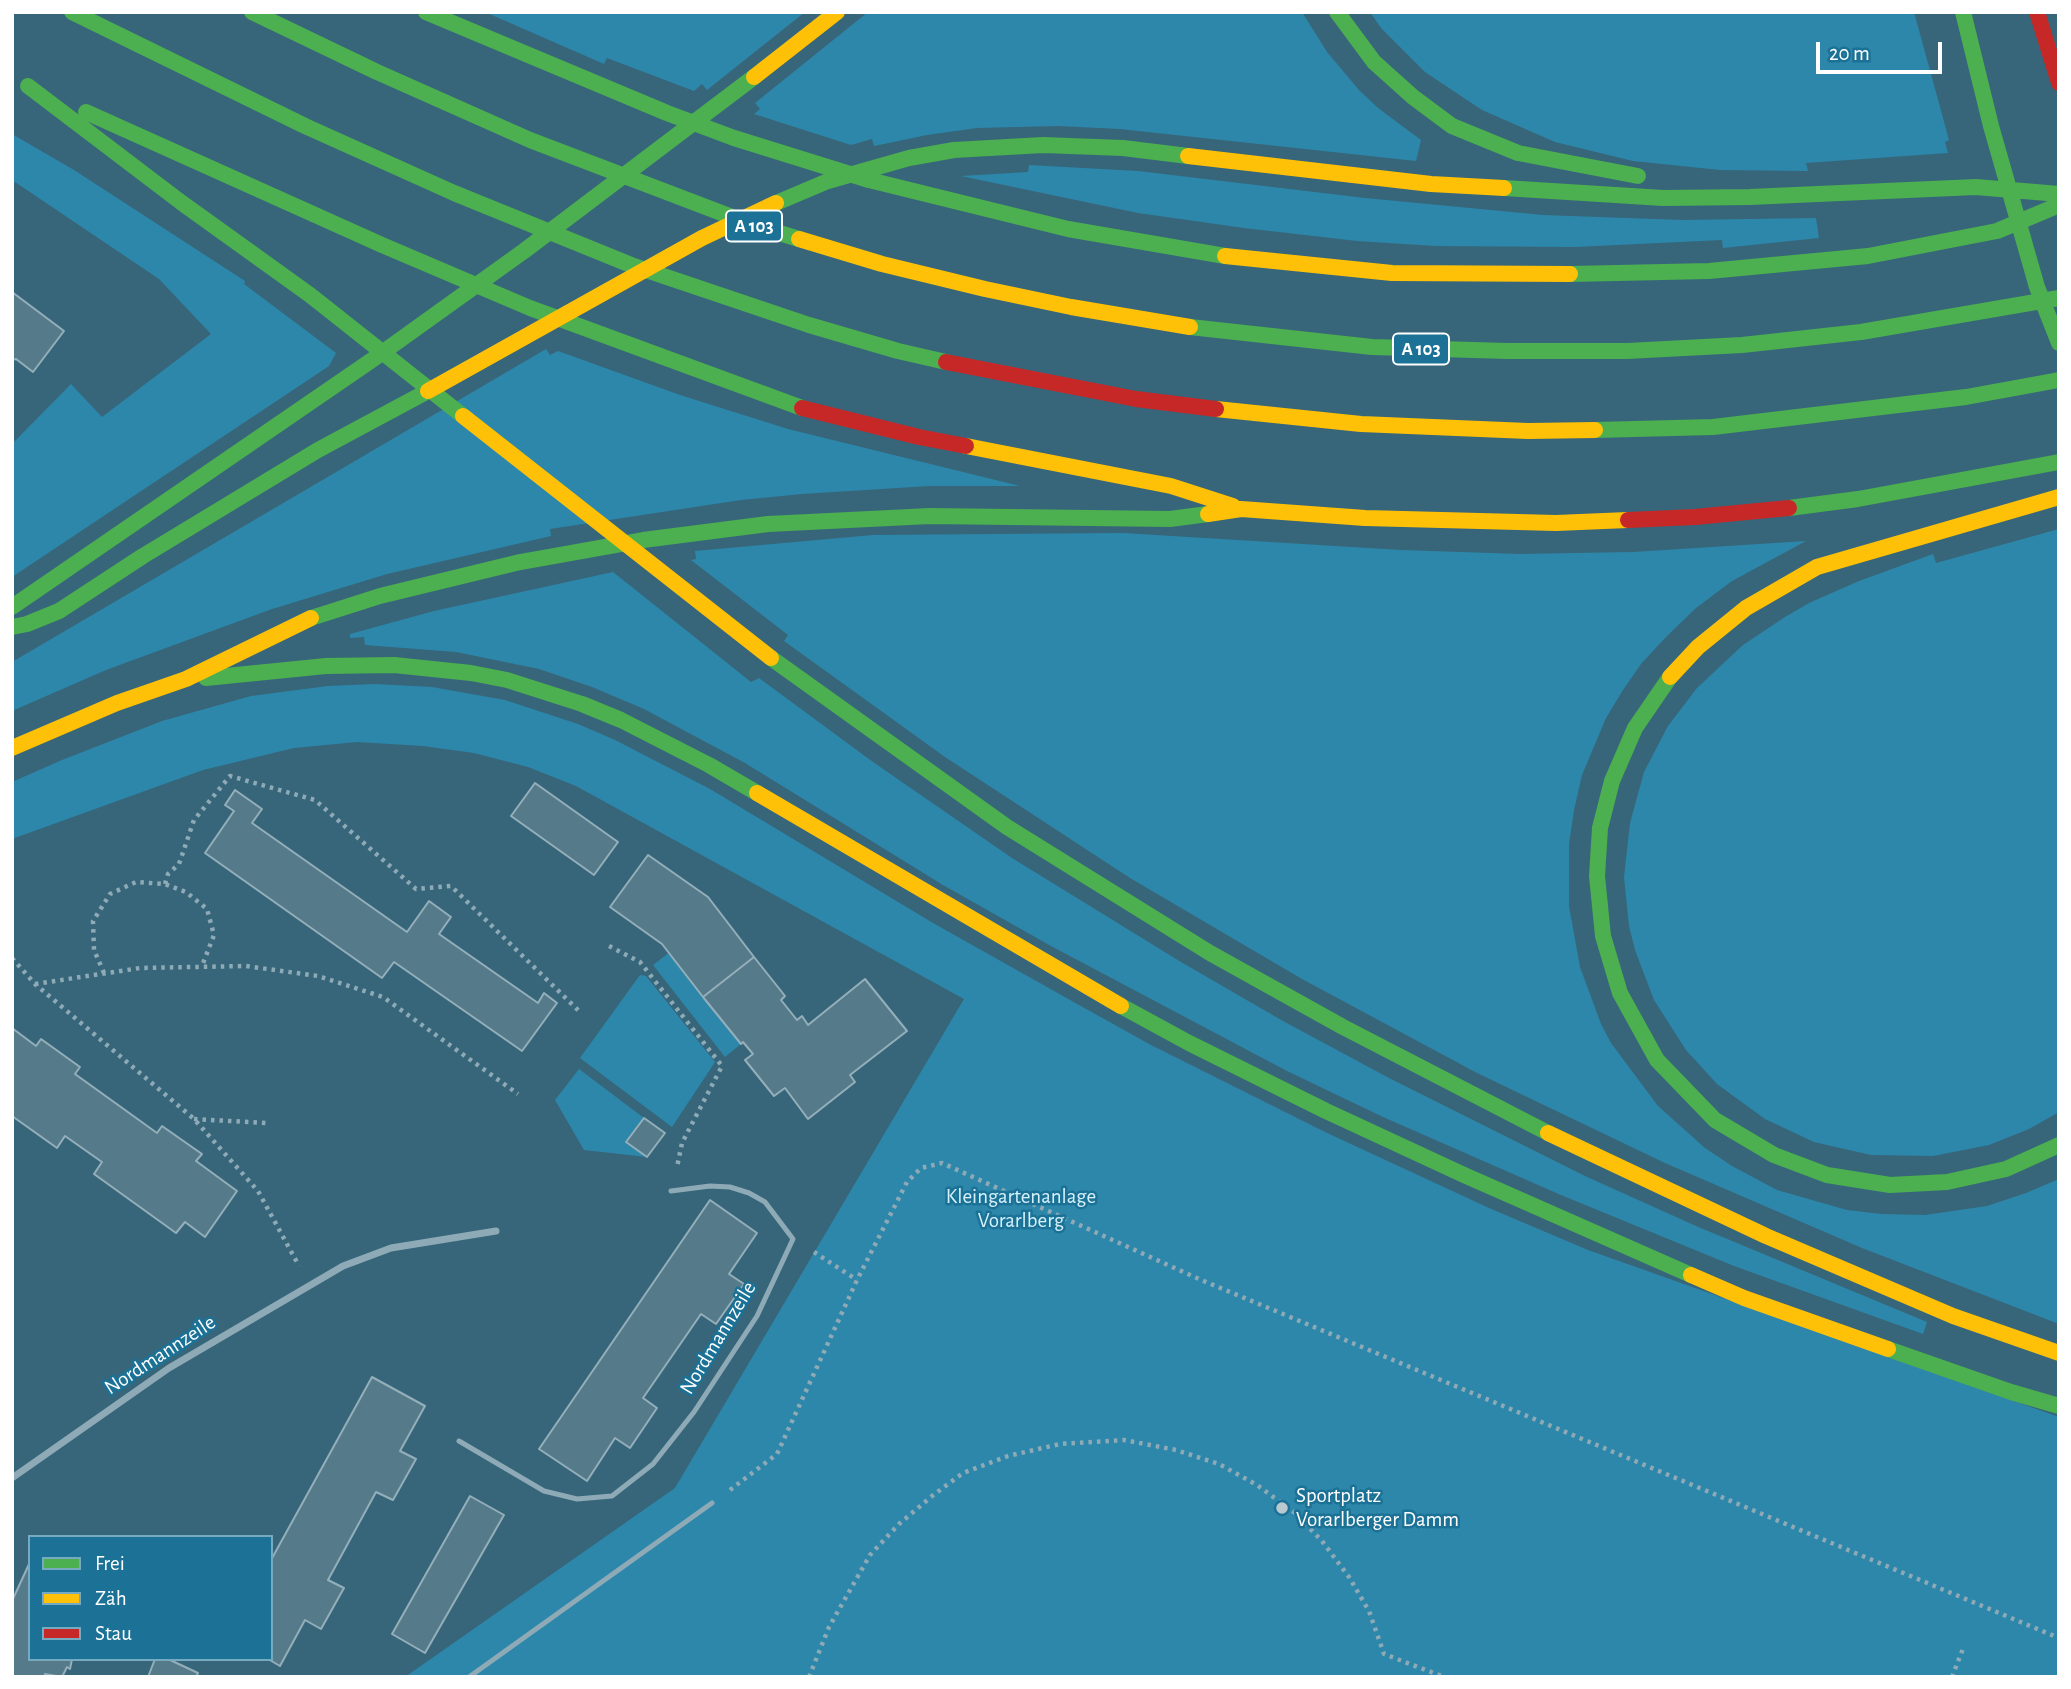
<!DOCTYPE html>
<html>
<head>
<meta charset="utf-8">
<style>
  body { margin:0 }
  #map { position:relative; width:2071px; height:1689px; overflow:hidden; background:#37667a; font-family:"Alegreya Sans",sans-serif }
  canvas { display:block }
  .frame { position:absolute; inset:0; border:14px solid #fff; pointer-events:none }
  .legend { position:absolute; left:28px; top:1535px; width:245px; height:126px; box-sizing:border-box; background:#1b7296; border:2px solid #76aac0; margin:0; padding:9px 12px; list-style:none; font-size:21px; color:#fff }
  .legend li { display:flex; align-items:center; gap:14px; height:35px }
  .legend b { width:35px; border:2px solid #76aac0 }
  .scale { position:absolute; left:1816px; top:42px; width:126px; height:32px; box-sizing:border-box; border:4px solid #fff; border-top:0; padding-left:9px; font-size:21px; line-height:24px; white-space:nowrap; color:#fff; -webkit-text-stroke:5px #1b7296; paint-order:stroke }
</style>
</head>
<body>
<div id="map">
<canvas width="2071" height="1689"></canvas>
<div class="frame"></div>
<ul class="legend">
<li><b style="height:9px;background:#4caf50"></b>Frei</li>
<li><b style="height:9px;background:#ffc107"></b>Zäh</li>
<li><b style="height:9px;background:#c62828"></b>Stau</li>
</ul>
<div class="scale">20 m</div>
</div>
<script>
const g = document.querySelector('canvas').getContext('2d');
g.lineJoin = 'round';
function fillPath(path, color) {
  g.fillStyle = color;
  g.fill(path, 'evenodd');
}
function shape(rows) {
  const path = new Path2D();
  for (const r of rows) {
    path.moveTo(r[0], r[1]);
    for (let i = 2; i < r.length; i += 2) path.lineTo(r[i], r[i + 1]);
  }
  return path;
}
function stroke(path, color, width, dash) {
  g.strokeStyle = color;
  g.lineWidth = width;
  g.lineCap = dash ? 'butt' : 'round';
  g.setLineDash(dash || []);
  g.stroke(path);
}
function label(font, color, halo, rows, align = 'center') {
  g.font = font + ' "Alegreya Sans",sans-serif';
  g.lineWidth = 5;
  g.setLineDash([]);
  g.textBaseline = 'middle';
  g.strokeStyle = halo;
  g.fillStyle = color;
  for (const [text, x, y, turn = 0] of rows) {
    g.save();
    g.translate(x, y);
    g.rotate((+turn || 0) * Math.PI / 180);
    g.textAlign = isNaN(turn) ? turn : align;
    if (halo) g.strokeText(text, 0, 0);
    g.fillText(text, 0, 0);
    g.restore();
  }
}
const green = shape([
  [485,12,805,12,707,90,702,84,694,91,607,58,604,64],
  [868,12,1302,12,1327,52,1359,90,1378,108,1421,140,1416,161,1120,129,1058,126,977,128,927,135,874,146,872,139,851,145,754,114,760,109,755,103],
  [1370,12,1914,12,1949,140,1945,142,1948,153,1806,163,1808,171,1720,170,1633,161,1555,142,1482,110,1425,72,1381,28],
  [12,134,74,170,245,281,244,284,336,353,329,366,12,577,12,444,71,384,102,417,211,334,159,279,12,180],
  [1029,165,1138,171,1365,198,1543,215,1683,220,1816,218,1819,238,1723,248,1722,240,1575,247,1436,246,1357,241,1244,228,1138,213,961,176,1028,172],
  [546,349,550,355,558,351,680,395,788,429,1020,486,929,486,802,494,741,500,550,529,551,536,387,574,272,609,106,670,12,711,12,662],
  [2059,529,2059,1112,2029,1129,1989,1145,1933,1156,1871,1155,1814,1142,1765,1119,1717,1084,1686,1050,1654,1000,1635,950,1629,926,1624,877,1630,823,1644,772,1668,726,1697,688,1743,645,1785,617,1809,603,1859,581,1933,554,1936,563],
  [1123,533,1401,550,1520,554,1633,552,1806,541,1732,581,1696,608,1666,637,1641,664,1623,690,1606,718,1582,775,1574,810,1569,844,1569,906,1580,967,1601,1024,1611,1043,1658,1106,1705,1148,1732,1166,1777,1190,1847,1210,1881,1214,1925,1215,1987,1206,2026,1193,2059,1179,2059,1324,1862,1248,1665,1163,1477,1073,1302,979,1130,878,945,757,784,641,788,635,691,560,696,559,695,551,873,535],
  [613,572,751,682,759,678,873,762,1012,858,1181,962,1283,1021,1389,1078,1585,1176,1696,1226,1927,1322,1923,1334,1734,1266,1561,1195,1383,1117,1287,1071,1051,946,943,885,745,763,644,709,592,687,539,669,456,652,365,645,364,637,350,638,350,634,434,611],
  [375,684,432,687,505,700,578,724,615,740,710,789,933,923,1079,1005,1151,1045,1325,1132,1489,1208,1588,1250,2059,1417,2059,1677,405,1677,675,1488,964,999,576,786,528,767,474,753,423,746,357,742,294,748,203,770,12,839,12,782,62,760,162,721,251,696,328,686],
  [670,952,741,1044,725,1057,653,965],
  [640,975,646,976,715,1062,672,1127,580,1058],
  [579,1069,644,1118,626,1142,647,1157,584,1150,555,1100]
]);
const building = shape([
  [12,292,64,331,33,372,16,359,12,360,12,292],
  [535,783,618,842,594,875,511,816,535,783],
  [235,790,262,809,252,823,407,932,429,901,451,917,439,934,538,1003,544,993,557,1003,522,1051,394,962,382,978,205,853,234,811,225,805,235,790],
  [648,855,708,897,754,957,703,997,662,944,610,907,648,855],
  [754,957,785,996,781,1000,797,1020,802,1016,808,1025,865,979,907,1031,850,1075,855,1082,808,1119,785,1088,774,1096,745,1060,753,1054,743,1042,741,1044,703,997,754,957],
  [12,1028,36,1046,41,1039,80,1067,75,1074,157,1133,162,1126,202,1154,196,1161,237,1191,205,1237,185,1222,176,1233,94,1174,102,1162,65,1136,57,1148,12,1116,12,1028],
  [644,1118,665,1133,647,1157,626,1142,644,1118],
  [710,1200,757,1233,729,1274,744,1284,716,1324,701,1314,643,1398,657,1408,630,1448,615,1438,587,1481,539,1449,710,1200],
  [372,1377,425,1406,400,1451,416,1459,393,1500,376,1492,328,1580,344,1588,321,1629,305,1620,280,1666,268,1659,271,1659,271,1560,372,1377],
  [470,1496,504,1515,425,1653,392,1634,470,1496],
  [30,1562,30,1659,72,1659,70,1669,67,1667,62,1677,45,1674,44,1677,12,1677,12,1601,30,1562],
  [155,1659,168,1659,198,1673,196,1677,148,1677,155,1659]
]);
const path = shape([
  [165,884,168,874,179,864,194,820,230,776,315,800,416,889,451,886,580,1012],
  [609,946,640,962,722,1066,682,1143,677,1167],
  [12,958,35,984,194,1119,258,1191,299,1266],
  [104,973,94,950,93,921,110,894,136,882,165,884,186,892,207,909,214,935,202,966],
  [35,984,140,968,246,966,318,976,383,997,518,1094],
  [194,1119,266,1123],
  [814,1252,857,1280],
  [730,1490,777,1454,857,1280,907,1182,921,1168,942,1163,1199,1279,2059,1638],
  [809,1677,829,1627,870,1555,899,1524,932,1496,963,1473,1008,1456,1060,1444,1124,1440,1176,1450,1219,1464,1257,1485,1295,1513,1322,1541,1349,1577,1369,1611,1384,1654,1444,1677],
  [1952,1677,1964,1646]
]);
const lane = shape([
  [459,1441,544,1491,577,1499,612,1496,653,1464,694,1412,757,1316,793,1239,765,1202,749,1193,730,1187,710,1186,671,1191],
  [469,1677,712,1503]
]);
const street = shape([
  [12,1478,169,1368,343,1266,391,1248,496,1231]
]);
const fast = shape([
  [72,12,305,126,454,193,631,265,809,325,898,351,946,362],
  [252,12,377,72,530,140,753,225,799,239],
  [426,12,667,113,734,138,869,180,1068,229,1225,256],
  [1337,12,1374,62,1413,97,1452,126,1518,153,1638,176],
  [1963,12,1991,126,2037,287,2059,343],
  [28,86,182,203,310,295,463,416],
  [86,112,382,245,530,308,802,408],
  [1504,188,1663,198,1750,197,1976,187,2059,194],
  [776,203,828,181,909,158,954,150,1043,145,1123,148,1188,156],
  [1570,274,1709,271,1868,256,1997,231,2059,205],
  [1190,327,1372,347,1507,351,1627,351,1742,345,1861,332,2059,298],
  [1595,430,1713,427,1966,397,2059,380],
  [1789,508,1858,499,2059,462],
  [12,607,372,360,524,251,754,77],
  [311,618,380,596,520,562,643,540,768,524,930,516,1170,519,1208,514],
  [12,627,27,624,59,611,143,556,318,450,428,391],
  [771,658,1007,827,1210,953,1343,1027,1548,1133],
  [1670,677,1635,728,1612,781,1600,828,1597,876,1603,936,1620,993,1657,1060,1715,1120,1774,1155,1827,1175,1890,1185,1947,1182,2006,1169,2059,1145],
  [206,678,326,666,394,665,471,673,507,680,582,704,621,720,709,765,757,793],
  [1121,1006,1189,1043,1326,1111,1464,1175,1691,1275],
  [1888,1349,2011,1392,2059,1406]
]);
const slow = shape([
  [754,77,837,12],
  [1188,156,1431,184,1504,188],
  [799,239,882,264,985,289,1071,307,1190,327],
  [1225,256,1392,273,1570,274],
  [428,391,702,238,776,203],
  [1216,409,1361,424,1528,431,1595,430],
  [463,416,771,658],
  [966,446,1171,486,1233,506],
  [1208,514,1241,509,1365,518,1556,523,1628,520],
  [1670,677,1698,647,1746,608,1817,567,2059,497],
  [12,748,117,703,186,679,311,618],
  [757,793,1121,1006],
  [1548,1133,1766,1236,1953,1316,2059,1353],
  [1691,1275,1744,1298,1888,1349]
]);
const jam = shape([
  [2037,12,2059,83],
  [946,362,1136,399,1216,409],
  [802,408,919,437,966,446],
  [1628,520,1695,517,1789,508]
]);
const markers = [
  [1282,1508,7,"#b9c9d0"]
];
const shields = [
  [754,226,56],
  [1421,349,56]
];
const shieldNames = [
  ["A 103",754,226],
  ["A 103",1421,349]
];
const parkNames = [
  ["Kleingartenanlage",1021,1197],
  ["Vorarlberg",1021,1221]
];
const streetNames = [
  ["Nordmannzeile",718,1338,-59],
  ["Nordmannzeile",160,1355,-33]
];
const poiNames = [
  ["Sportplatz",1296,1496],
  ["Vorarlberger Damm",1296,1520]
];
fillPath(green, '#2d87aa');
fillPath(building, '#557b8a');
stroke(building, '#94afba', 2);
stroke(path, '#8eaab6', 4.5, [3.5, 5]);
stroke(lane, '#8eaab6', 5);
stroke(street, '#8eaab6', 7);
stroke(fast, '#4caf50', 16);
stroke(slow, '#ffc107', 16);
stroke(jam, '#c62828', 16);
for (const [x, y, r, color] of markers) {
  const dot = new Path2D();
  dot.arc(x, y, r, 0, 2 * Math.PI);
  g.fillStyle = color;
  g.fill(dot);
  stroke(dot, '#1b7296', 2.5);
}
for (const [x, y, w] of shields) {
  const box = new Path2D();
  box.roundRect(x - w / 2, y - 15.5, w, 31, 5);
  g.fillStyle = '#1b7296';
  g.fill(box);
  stroke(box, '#fff', 2);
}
label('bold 19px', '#fff', null, shieldNames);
label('21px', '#d5f1fb', '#1b7296', parkNames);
label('21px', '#fff', '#1b7296', streetNames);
label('21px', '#fff', '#1b7296', poiNames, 'left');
</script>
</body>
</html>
